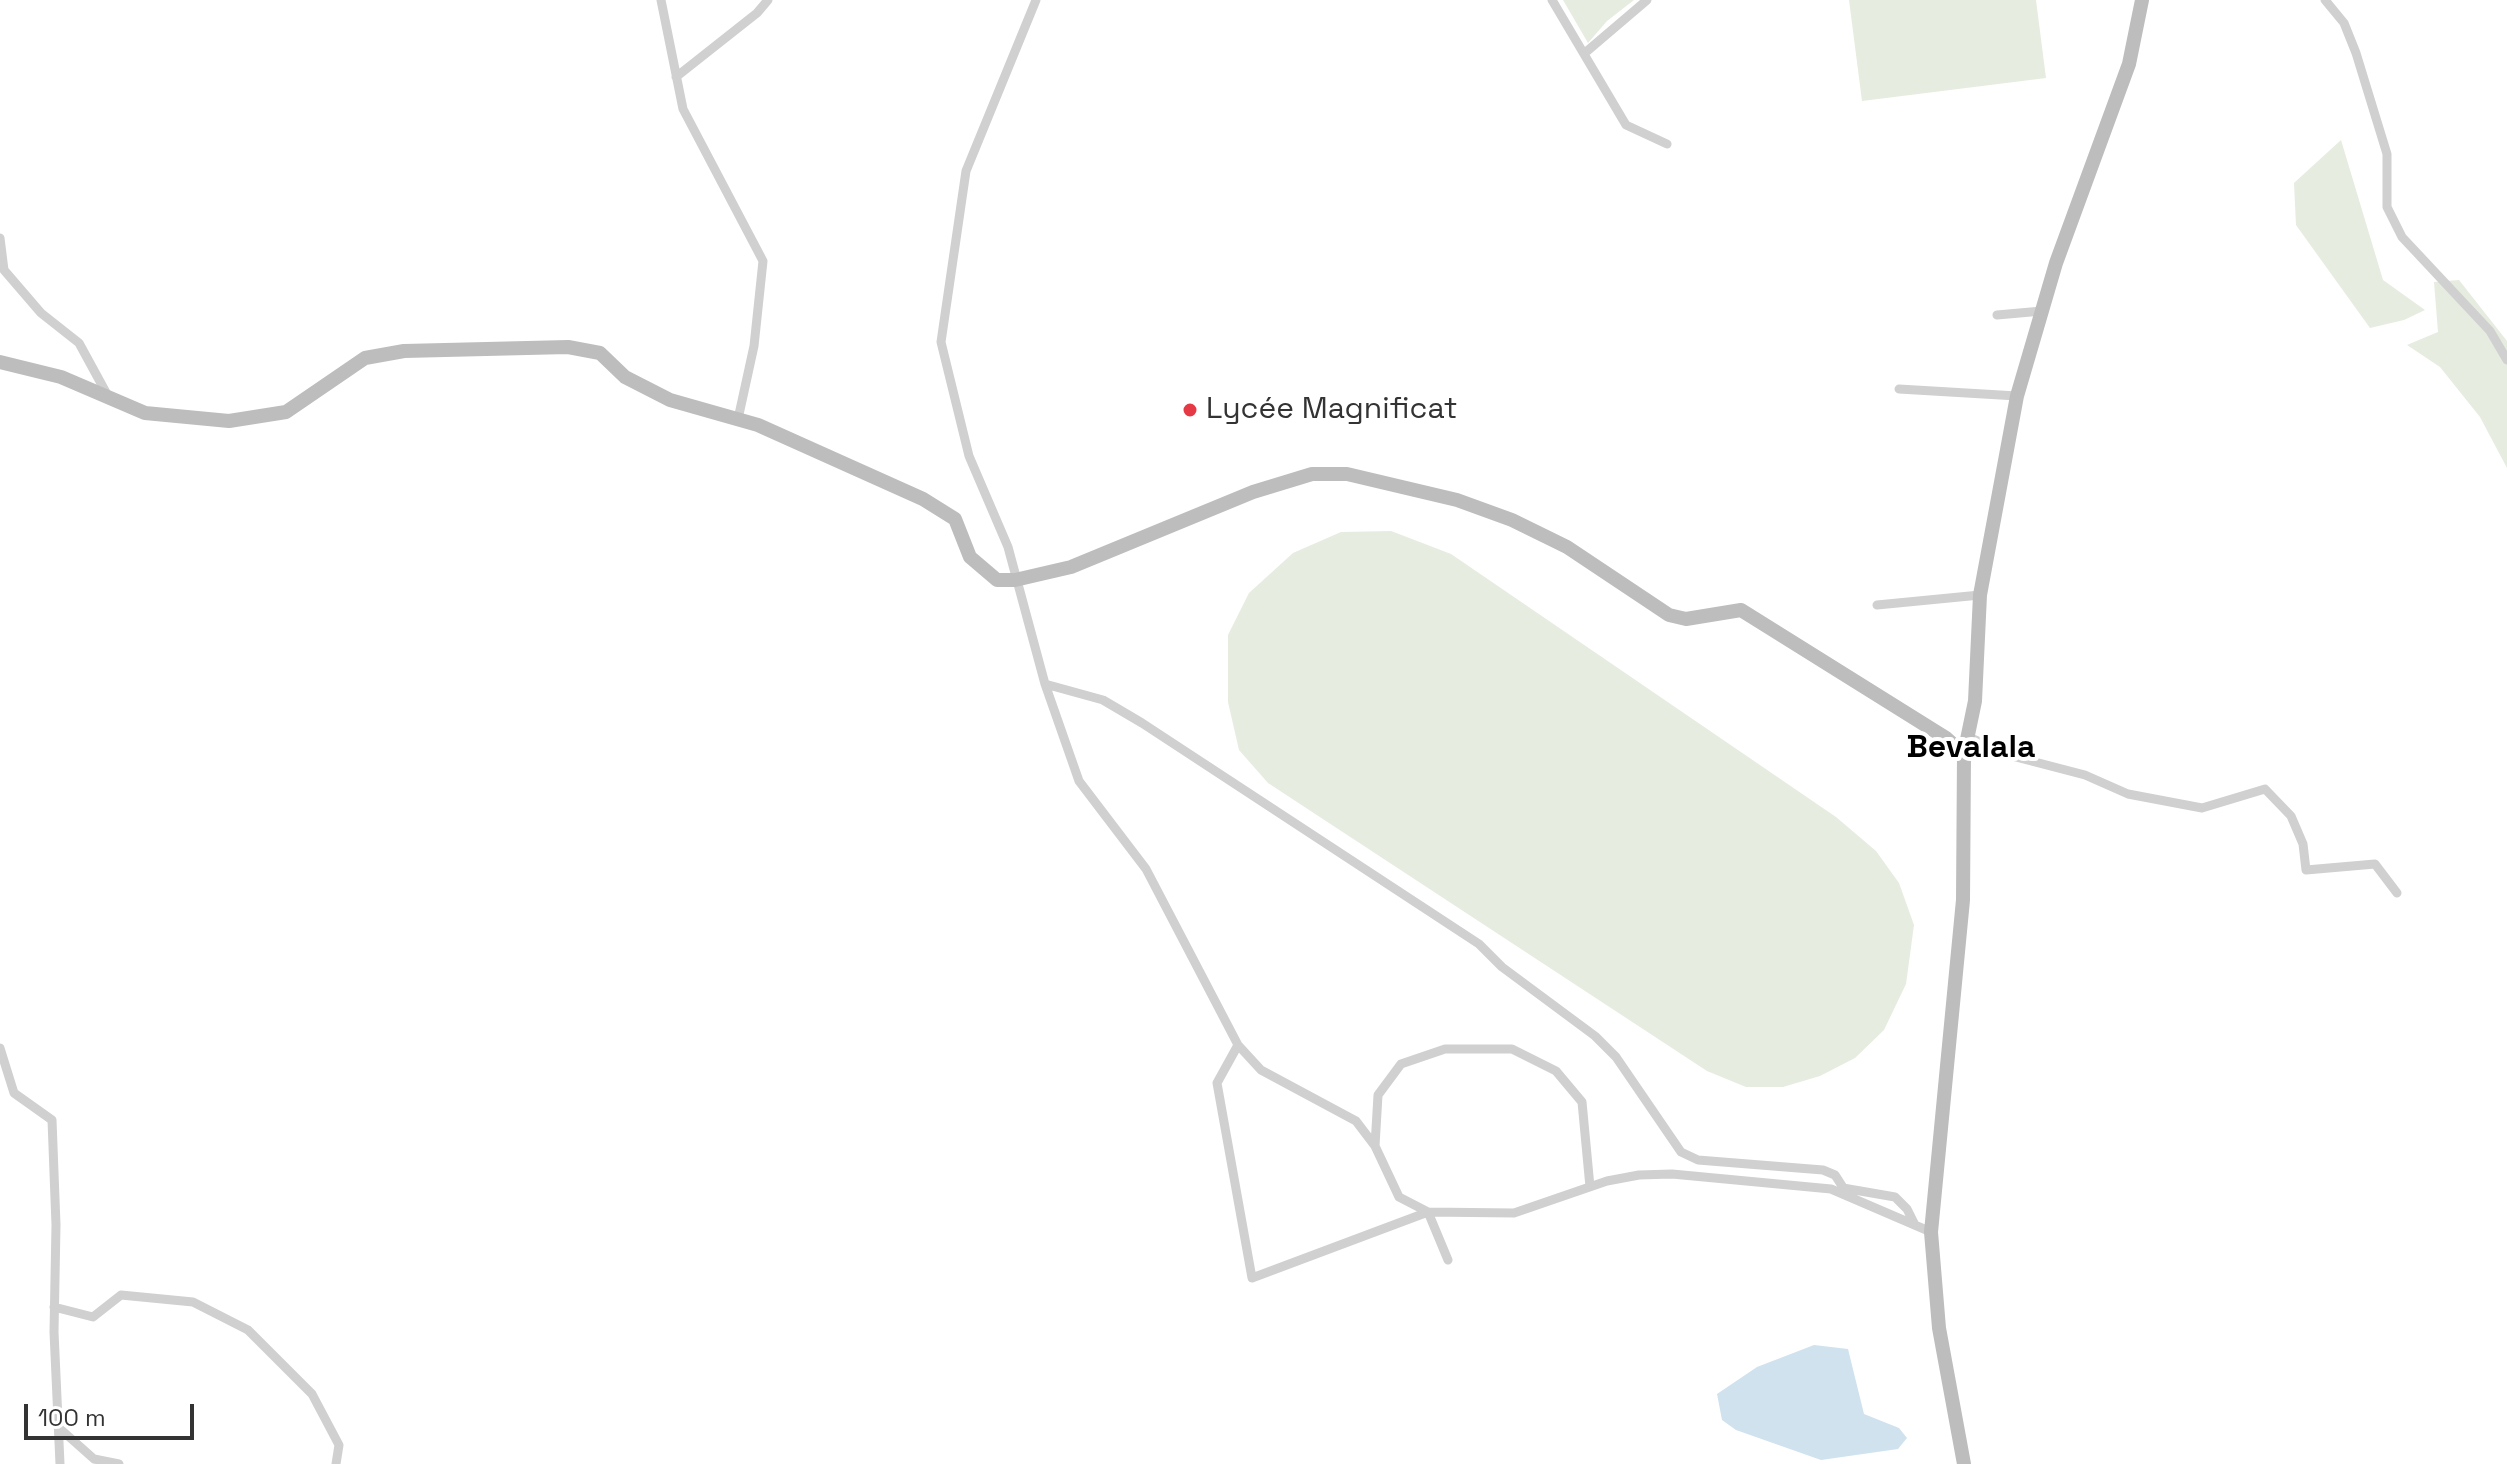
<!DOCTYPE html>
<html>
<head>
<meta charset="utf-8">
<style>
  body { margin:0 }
  #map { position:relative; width:2507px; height:1464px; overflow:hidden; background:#fff; font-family:"Space Grotesk",sans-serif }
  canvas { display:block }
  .scale { position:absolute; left:24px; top:1404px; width:170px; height:36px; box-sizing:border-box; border:4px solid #333; border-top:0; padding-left:10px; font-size:24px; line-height:28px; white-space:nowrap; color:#333; -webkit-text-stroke:6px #fff; paint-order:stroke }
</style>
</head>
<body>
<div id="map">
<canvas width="2507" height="1464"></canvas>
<div class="scale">100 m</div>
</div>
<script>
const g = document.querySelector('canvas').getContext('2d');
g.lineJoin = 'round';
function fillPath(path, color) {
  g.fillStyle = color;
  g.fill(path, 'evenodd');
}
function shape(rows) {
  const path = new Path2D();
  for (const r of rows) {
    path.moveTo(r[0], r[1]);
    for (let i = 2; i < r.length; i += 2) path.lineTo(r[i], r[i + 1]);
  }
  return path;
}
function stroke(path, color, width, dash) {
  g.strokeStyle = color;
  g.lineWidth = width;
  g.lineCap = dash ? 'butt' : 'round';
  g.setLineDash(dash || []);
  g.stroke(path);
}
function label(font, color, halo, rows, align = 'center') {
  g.font = font + ' "Space Grotesk",sans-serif';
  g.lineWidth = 8;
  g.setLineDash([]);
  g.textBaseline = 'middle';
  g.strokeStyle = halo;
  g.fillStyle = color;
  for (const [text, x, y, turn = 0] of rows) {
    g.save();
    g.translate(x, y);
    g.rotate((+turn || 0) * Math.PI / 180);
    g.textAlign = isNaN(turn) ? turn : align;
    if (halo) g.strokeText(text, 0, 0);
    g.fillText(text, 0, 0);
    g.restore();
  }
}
const green = shape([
  [1563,0,1634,0,1607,21,1588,43],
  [1849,0,2036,0,2046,78,1862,101],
  [2341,140,2383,280,2425,310,2404,320,2370,328,2296,225,2294,183],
  [2459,280,2507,341,2507,468,2480,417,2440,367,2407,345,2438,332,2434,282],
  [1391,531,1451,554,1836,817,1876,851,1899,883,1914,925,1906,984,1884,1030,1855,1058,1820,1076,1783,1087,1746,1087,1707,1071,1268,783,1239,750,1228,702,1228,635,1249,593,1293,553,1341,532]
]);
const water = shape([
  [1814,1345,1848,1349,1864,1414,1899,1428,1907,1438,1898,1449,1821,1460,1736,1430,1722,1420,1717,1394,1757,1367]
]);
const street = shape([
  [661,0,683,109,763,261,754,346,738,419],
  [1036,0,966,171,941,342,969,456,1008,547,1045,684,1079,781,1146,869,1238,1045,1261,1070,1356,1121,1375,1146,1399,1197,1428,1212,1514,1213,1607,1181,1639,1175,1672,1174,1831,1189,1931,1232],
  [1552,0,1626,125,1667,144],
  [2325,0,2344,23,2356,53,2387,154,2387,207,2402,237,2490,331,2507,360],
  [1586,52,1647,0],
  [676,77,757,13,768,0],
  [0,238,4,270,41,313,79,343,109,398],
  [1997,315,2042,311],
  [1899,389,2017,396],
  [1877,605,1980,595],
  [1045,684,1103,700,1142,723,1479,944,1502,967,1595,1036,1616,1057,1681,1152,1698,1160,1823,1170,1835,1175,1846,1192],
  [1969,737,2012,756,2085,775,2128,794,2202,808,2265,789,2291,816,2303,844,2306,870,2375,864,2397,893],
  [1238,1045,1217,1083,1252,1278,1428,1212,1448,1260],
  [0,1048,14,1093,52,1120,56,1225,54,1332,60,1464],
  [1375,1146,1378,1095,1401,1064,1445,1049,1512,1049,1556,1071,1582,1102,1590,1187],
  [1843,1188,1895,1197,1907,1209,1915,1225],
  [54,1307,93,1317,121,1295,193,1302,248,1330,312,1394,339,1445,336,1464],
  [58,1427,94,1459,119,1464]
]);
const secondary = shape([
  [0,362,61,377,145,413,229,421,286,412,365,358,404,351,568,347,600,353,625,377,670,400,758,425,923,499,955,519,970,557,997,580,1015,580,1071,567,1253,492,1312,474,1347,474,1457,500,1512,520,1567,547,1669,615,1686,619,1741,610,1946,738,1964,754],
  [1964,1464,1939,1328,1931,1232,1963,900,1964,754,1975,701,1980,595,2017,396,2056,263,2129,64,2142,0]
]);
const markers = [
  [1190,410,8,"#e63946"]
];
const poiNames = [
  ["Lycée Magnificat",1206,410]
];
const neighbourhoodNames = [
  ["Bevalala",1971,748]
];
fillPath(green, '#e6ecdf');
fillPath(water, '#cfe2ee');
stroke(street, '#d0d0d0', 9);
stroke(secondary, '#bdbdbd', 14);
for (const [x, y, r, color] of markers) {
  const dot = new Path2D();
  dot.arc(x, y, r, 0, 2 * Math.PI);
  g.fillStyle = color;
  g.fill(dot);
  stroke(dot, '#fff', 3);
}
label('30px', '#333', '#fff', poiNames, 'left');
label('bold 32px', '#000', '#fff', neighbourhoodNames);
</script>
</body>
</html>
